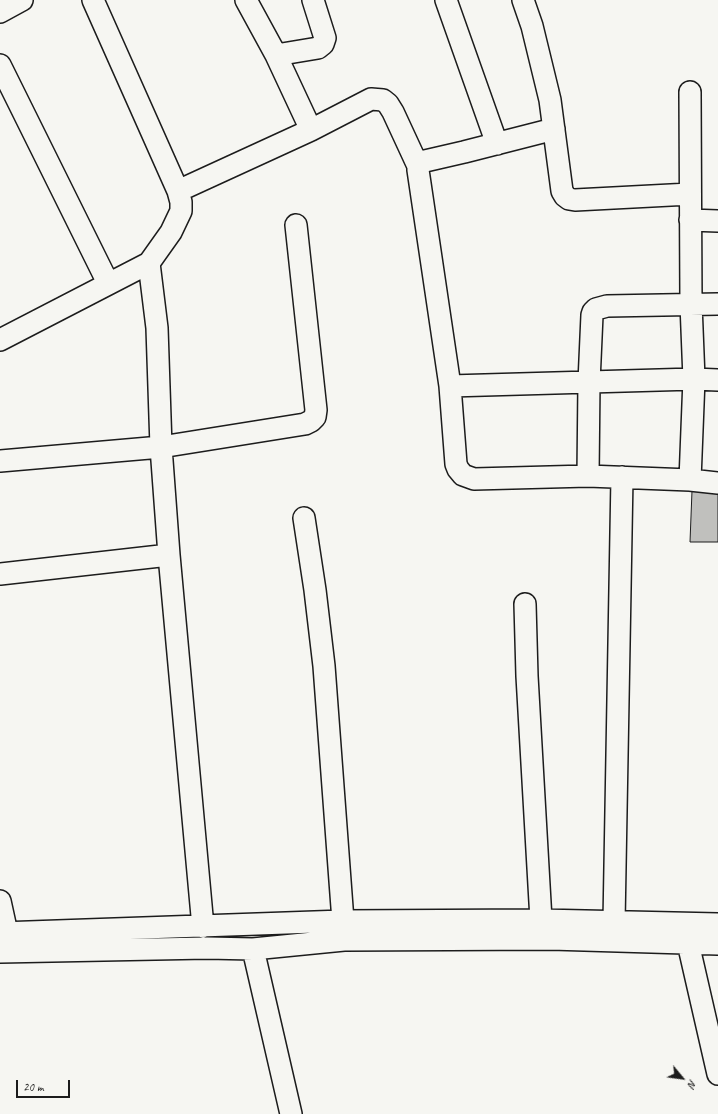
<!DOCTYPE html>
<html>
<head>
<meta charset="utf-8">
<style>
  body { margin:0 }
  #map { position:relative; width:718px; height:1114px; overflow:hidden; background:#f6f6f2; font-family:Caveat,sans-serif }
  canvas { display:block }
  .north { position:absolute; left:662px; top:1058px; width:40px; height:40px; -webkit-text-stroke:3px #f6f6f2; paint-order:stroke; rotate:119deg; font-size:11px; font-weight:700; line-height:16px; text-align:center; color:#1c1c1c }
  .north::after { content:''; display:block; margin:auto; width:14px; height:18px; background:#1c1c1c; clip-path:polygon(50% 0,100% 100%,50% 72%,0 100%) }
  .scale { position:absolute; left:16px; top:1080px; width:54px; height:18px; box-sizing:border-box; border:2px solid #1c1c1c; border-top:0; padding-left:5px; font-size:12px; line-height:14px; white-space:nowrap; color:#1c1c1c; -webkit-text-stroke:3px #f6f6f2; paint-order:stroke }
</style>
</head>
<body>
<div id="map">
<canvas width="718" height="1114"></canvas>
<div class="north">N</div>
<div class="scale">20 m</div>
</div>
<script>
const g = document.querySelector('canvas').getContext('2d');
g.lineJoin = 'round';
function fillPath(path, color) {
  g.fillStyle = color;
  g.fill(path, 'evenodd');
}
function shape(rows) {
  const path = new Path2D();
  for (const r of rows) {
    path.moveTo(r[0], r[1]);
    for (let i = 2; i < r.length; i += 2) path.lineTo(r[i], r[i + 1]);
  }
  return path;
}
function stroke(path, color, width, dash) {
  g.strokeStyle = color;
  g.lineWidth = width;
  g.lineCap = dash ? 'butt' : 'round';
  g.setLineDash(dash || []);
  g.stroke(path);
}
const building = shape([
  [692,491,718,491,718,542,690,542,692,491]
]);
const minor = shape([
  [246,0,276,55,311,130],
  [446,0,497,144],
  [523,0,532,26,550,100,562,191,565,196,569,199,575,200,690,194],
  [0,12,22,0],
  [276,55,318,48,323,44,325,38,313,0],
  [0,65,108,283],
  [690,92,691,304,694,379,690,480],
  [554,129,464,152,425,161,421,162,418,166,418,170,450,386,456,464,458,469,463,475,474,479,588,476,690,480,718,483],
  [178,191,311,130,371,99,383,100,388,104,393,112,418,166],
  [690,220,718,221],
  [149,263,157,328,161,447,169,555,203,927],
  [0,340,149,263,171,232,181,211,181,202,178,191,93,0],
  [450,386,694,379,718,380],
  [0,461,161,447,305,424,311,421,315,417,316,410,296,225],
  [588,476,589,382,592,315,593,312,596,309,607,306,718,304],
  [304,518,315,590,324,666,343,921],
  [0,574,169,555],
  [525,604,527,676,541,920],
  [0,901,7,933],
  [614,922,622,477],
  [0,933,343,921,541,920,718,924],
  [688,943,718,1074],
  [253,949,291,1114],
  [0,952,207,948,253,949,344,940,551,939,718,944]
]);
fillPath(building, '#c0c0bd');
stroke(building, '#1c1c1c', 1);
stroke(minor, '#1c1c1c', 24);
stroke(minor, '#f6f6f2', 21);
</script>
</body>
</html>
